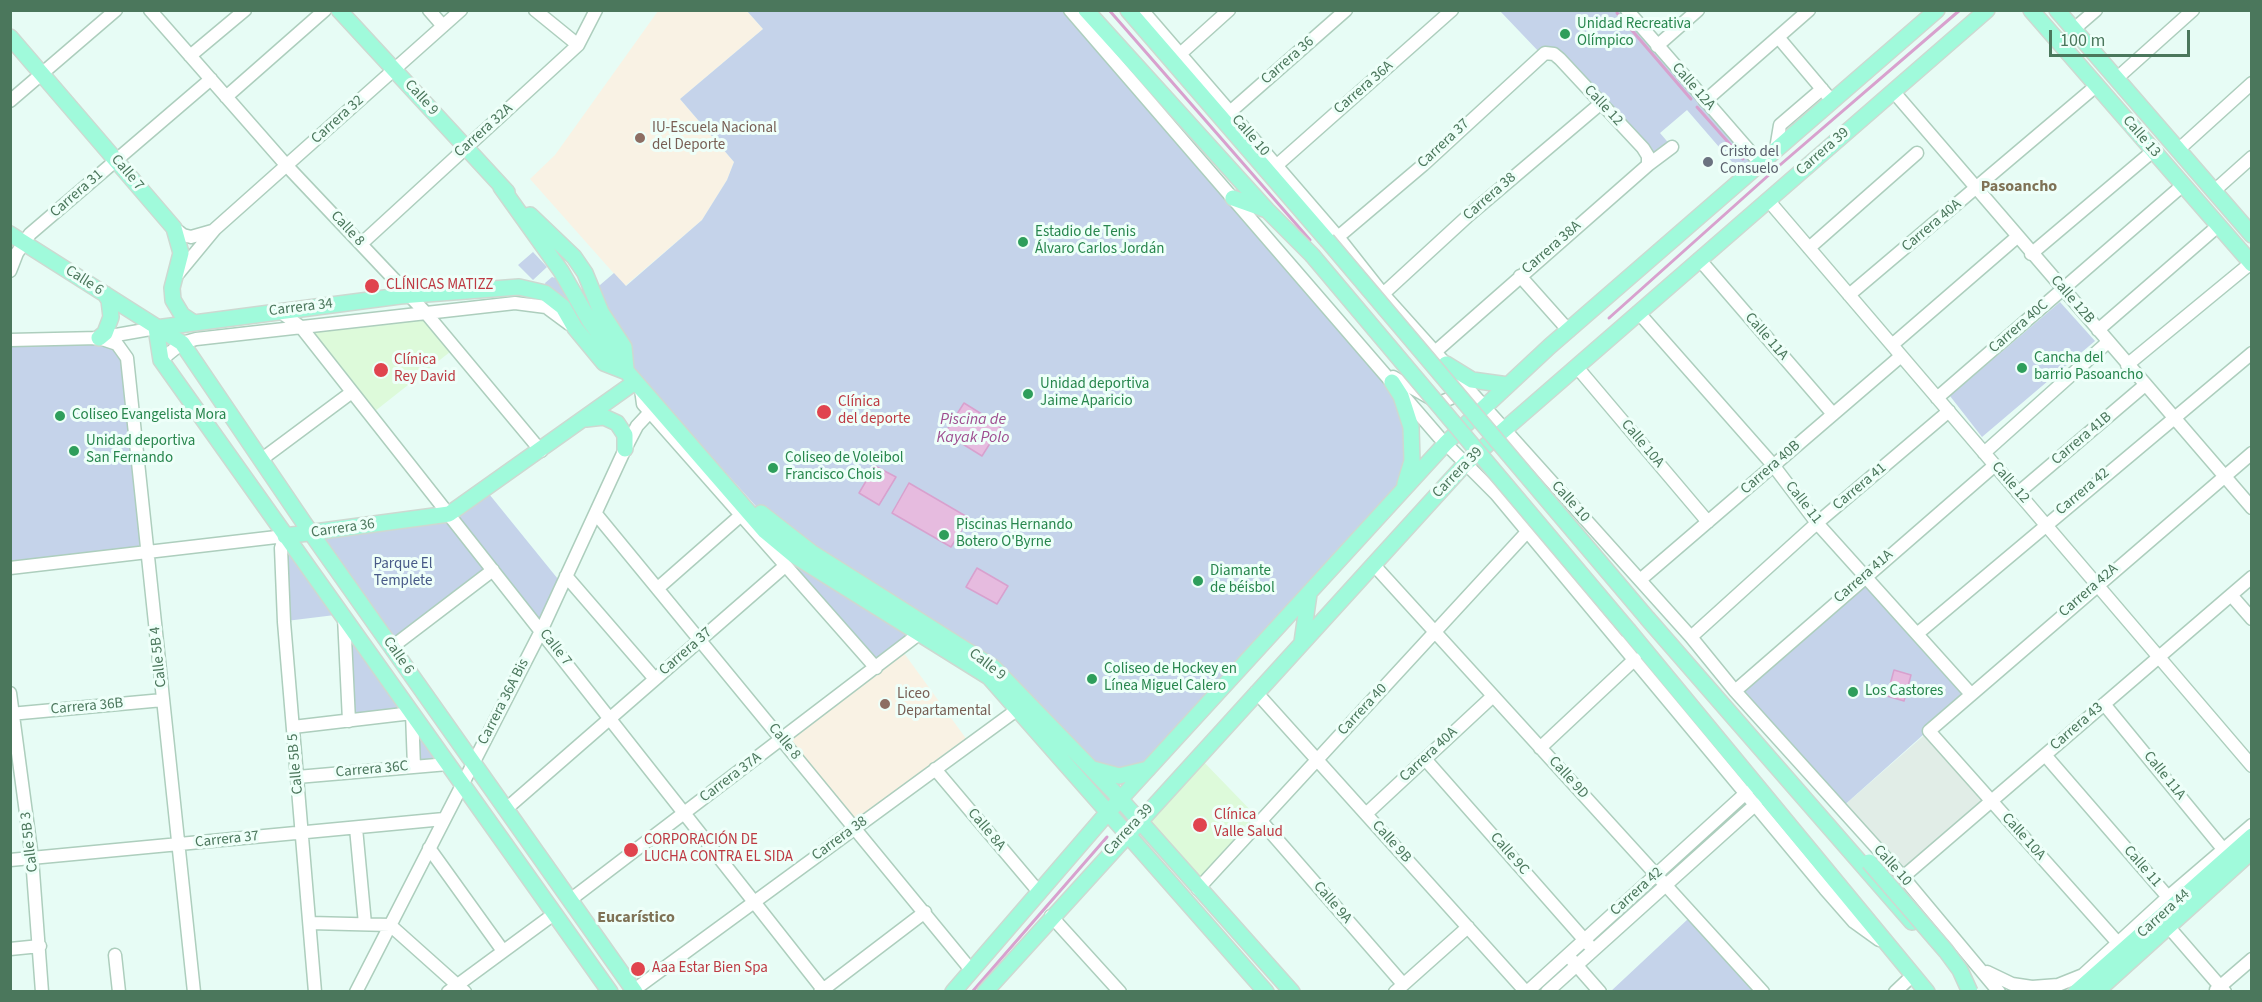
<!DOCTYPE html>
<html>
<head>
<meta charset="utf-8">
<style>
  body { margin:0 }
  #map { position:relative; width:2262px; height:1002px; overflow:hidden; background:#e7fcf5; font-family:"Source Sans 3",sans-serif }
  canvas { display:block }
  .frame { position:absolute; inset:0; border:12px solid #4b775c; pointer-events:none }
  .scale { position:absolute; left:2049px; top:30px; width:141px; height:27px; box-sizing:border-box; border:3px solid #4b775c; border-top:0; padding-left:8px; font-size:18px; line-height:21px; white-space:nowrap; color:#4b775c; -webkit-text-stroke:4px #eefff9; paint-order:stroke }
</style>
</head>
<body>
<div id="map">
<canvas width="2262" height="1002"></canvas>
<div class="frame"></div>
<div class="scale">100 m</div>
</div>
<script>
const g = document.querySelector('canvas').getContext('2d');
g.lineJoin = 'round';
function fillPath(path, color) {
  g.fillStyle = color;
  g.fill(path, 'evenodd');
}
function shape(rows) {
  const path = new Path2D();
  for (const r of rows) {
    path.moveTo(r[0], r[1]);
    for (let i = 2; i < r.length; i += 2) path.lineTo(r[i], r[i + 1]);
  }
  return path;
}
function stroke(path, color, width, dash) {
  g.strokeStyle = color;
  g.lineWidth = width;
  g.lineCap = dash ? 'butt' : 'round';
  g.setLineDash(dash || []);
  g.stroke(path);
}
function label(font, color, halo, rows, align = 'center') {
  g.font = font + ' "Source Sans 3",sans-serif';
  g.lineWidth = 6;
  g.setLineDash([]);
  g.textBaseline = 'middle';
  g.strokeStyle = halo;
  g.fillStyle = color;
  for (const [text, x, y, turn = 0] of rows) {
    g.save();
    g.translate(x, y);
    g.rotate((+turn || 0) * Math.PI / 180);
    g.textAlign = isNaN(turn) ? turn : align;
    if (halo) g.strokeText(text, 0, 0);
    g.fillText(text, 0, 0);
    g.restore();
  }
}
const industrial = shape([
  [1929,731,1991,801,1903,877,1840,809]
]);
const education = shape([
  [658,11,747,11,763,29,680,99,734,162,727,180,702,220,625,286,530,179,555,155],
  [901,649,970,744,855,828,782,739]
]);
const medical = shape([
  [425,312,455,348,370,415,301,327],
  [1198,756,1261,821,1198,889,1138,820]
]);
const green = shape([
  [747,11,1070,11,1401,396,1408,477,1148,769,1104,774,1044,720,772,524,654,393,641,389,593,291,614,273,626,286,702,220,727,180,734,162,680,99,763,29],
  [1500,11,1627,11,1760,163,1745,177,1687,110,1660,133,1672,147,1648,156,1560,59,1541,54],
  [533,252,547,267,533,280,518,265],
  [552,277,558,279,595,338,546,287,545,283],
  [2060,302,2095,341,1982,437,1950,396],
  [99,338,121,349,148,554,11,568,10,340],
  [485,489,562,584,541,631,493,570,392,647,312,533,449,514],
  [290,552,335,615,286,621,284,553],
  [795,556,920,633,876,668,785,566],
  [1865,576,1970,693,1840,809,1735,691],
  [350,638,401,710,350,719],
  [415,727,440,764,415,765],
  [1688,919,1754,990,1610,992]
]);
const water = shape([
  [964,403,1001,426,982,456,945,433,964,403],
  [875,466,896,477,879,505,859,493,875,466],
  [909,483,969,518,951,547,892,513,909,483],
  [977,568,1008,586,997,604,966,587,977,568],
  [1894,670,1911,675,1904,701,1887,696,1894,670]
]);
const stream = shape([
  [1109,10,1310,240],
  [1617,13,1691,99],
  [1697,107,1743,159],
  [1609,318,1780,165,1960,10],
  [972,992,1107,837]
]);
const minor = shape([
  [150,10,287,166,425,312,541,451],
  [429,10,443,26],
  [535,10,578,45],
  [1070,10,1439,437,1496,494,1825,889,1854,922,1879,940],
  [1142,10,1338,237,1383,294,1691,637,1735,691,1903,877,1999,992],
  [1627,10,1760,163],
  [2074,29,2096,10],
  [1778,37,1832,101],
  [1657,46,1698,10],
  [1179,55,1229,10],
  [190,56,245,10],
  [2116,79,2193,10],
  [1893,91,2252,508],
  [226,97,325,10],
  [10,101,116,10],
  [1705,101,1809,10],
  [1230,112,1346,10],
  [1776,149,1780,125,1822,89],
  [2178,150,2252,83],
  [1276,166,1452,10],
  [2214,191,2252,157],
  [1768,200,2252,766],
  [174,228,183,235,191,237,212,231],
  [1338,237,1423,165,1545,53,1554,54,1560,59,1643,148,1648,156,1648,165],
  [361,244,578,45,596,10],
  [1809,248,1917,153],
  [2031,254,2153,151],
  [1699,259,1833,414],
  [10,271,17,253,30,234,211,79],
  [177,275,215,229,461,10],
  [1520,276,1569,331],
  [1383,294,1469,215,1600,104],
  [1849,295,2096,86],
  [279,311,301,327,825,992],
  [1638,312,1773,465,1817,523,1970,693],
  [2098,330,2218,226],
  [99,338,117,344,127,358,194,992],
  [10,340,99,338,156,328],
  [1892,345,2017,237],
  [1435,352,1648,165,1672,147],
  [161,360,182,343,196,339,515,303,546,307,569,324],
  [2127,365,2251,263],
  [1576,366,1708,522],
  [1393,377,1439,403,1451,398,1456,385],
  [641,389,643,404,876,668],
  [1937,398,2183,185],
  [1984,453,2108,342],
  [262,459,352,392],
  [2018,493,2145,385],
  [596,514,971,970],
  [1373,564,1763,992],
  [10,568,285,536,281,548,284,622,315,992],
  [566,576,655,679],
  [1640,580,1901,356],
  [658,588,740,516],
  [2231,595,2252,619],
  [344,617,349,721],
  [1917,634,2252,353],
  [1691,637,1817,523,1949,411],
  [392,647,493,570],
  [1735,691,1995,465],
  [1256,692,1526,992],
  [10,693,32,858,42,992],
  [2104,704,2223,849],
  [10,714,163,700],
  [293,727,412,713,414,767],
  [1540,748,1635,659],
  [2045,755,2168,897],
  [1425,759,1589,945],
  [935,769,1038,891],
  [297,777,448,764],
  [506,809,785,566],
  [1366,814,1493,696],
  [1261,821,1403,984],
  [356,828,365,924],
  [429,848,503,951],
  [10,860,444,819],
  [1903,877,2252,577],
  [1198,889,1527,532],
  [570,900,920,633],
  [1051,916,1120,992],
  [310,923,390,925,465,992],
  [2173,932,2225,992],
  [2118,943,1929,731,2252,453],
  [10,949,40,946],
  [115,955,119,992],
  [1571,959,1600,992],
  [1987,972,2012,984,2032,987,2058,985,2083,975,2168,897,2252,825],
  [634,990,1018,709],
  [2216,990,2252,959],
  [356,992,541,631,625,449,637,426,650,412],
  [448,992,554,914],
  [820,992,925,912],
  [1395,992,1468,927],
  [1527,992,1747,792],
  [1547,992,1756,804],
  [1895,992,1913,975]
]);
const major = shape([
  [339,10,507,192],
  [1086,10,1267,210,1312,255],
  [1128,10,1327,240],
  [2031,10,2252,264],
  [2057,10,2252,235],
  [10,37,174,228,181,253,172,288,173,300,182,315,194,323],
  [501,187,561,271,589,320,627,372,765,531,795,556,989,677,1266,992],
  [1233,198,1264,209],
  [530,215,574,257,585,273,601,312,624,347,626,369],
  [10,234,182,343,304,523,635,992],
  [156,328,161,360,610,992],
  [156,328,400,296,519,287,545,293,563,307,575,328,604,363,627,372],
  [99,338,105,333,111,317,109,300,105,294],
  [1446,364,1472,380,1508,385],
  [1392,382,1401,396,1411,427,1412,461,1405,484],
  [586,419,604,417,617,423,625,435,625,449],
  [761,513,811,552,993,667,1113,791,1292,992],
  [285,536,449,514,635,382],
  [1648,619,1912,922],
  [1629,631,1927,992],
  [1302,642,1309,594],
  [1093,769,1119,776,1148,769],
  [953,992,1103,818,1446,443,1550,346,1937,10],
  [985,992,1466,463,1987,10],
  [2076,992,2252,836],
  [2096,992,2252,851]
]);
const majorBridge = shape([
  [1327,240,1648,619],
  [1312,255,1629,631],
  [1869,862,1946,951,1960,970,1970,992]
]);
const markers = [
  [1565,34,6,"#2e9e5b"],
  [640,138,6,"#8d6e63"],
  [1708,162,6,"#6b7280"],
  [1023,242,6,"#2e9e5b"],
  [372,286,8,"#e0444e"],
  [2022,368,6,"#2e9e5b"],
  [381,370,8,"#e0444e"],
  [1028,394,6,"#2e9e5b"],
  [824,412,8,"#e0444e"],
  [60,416,6,"#2e9e5b"],
  [74,451,6,"#2e9e5b"],
  [773,468,6,"#2e9e5b"],
  [944,535,6,"#2e9e5b"],
  [1198,581,6,"#2e9e5b"],
  [1092,679,6,"#2e9e5b"],
  [1853,692,6,"#2e9e5b"],
  [885,704,6,"#8d6e63"],
  [1200,825,8,"#e0444e"],
  [631,850,8,"#e0444e"],
  [638,969,8,"#e0444e"]
];
const leisureNames = [
  ["Unidad Recreativa",1577,25],
  ["Olímpico",1577,42],
  ["Estadio de Tenis",1035,233],
  ["Álvaro Carlos Jordán",1035,250],
  ["Cancha del",2034,359],
  ["barrio Pasoancho",2034,376],
  ["Unidad deportiva",1040,385],
  ["Jaime Aparicio",1040,402],
  ["Coliseo Evangelista Mora",72,416],
  ["Unidad deportiva",86,442],
  ["San Fernando",86,459],
  ["Coliseo de Voleibol",785,459],
  ["Francisco Chois",785,476],
  ["Piscinas Hernando",956,526],
  ["Botero O'Byrne",956,543],
  ["Diamante",1210,572],
  ["de béisbol",1210,589],
  ["Coliseo de Hockey en",1104,670],
  ["Línea Miguel Calero",1104,687],
  ["Los Castores",1865,692]
];
const streetNames = [
  ["Carrera 36",1288,61,-41],
  ["Calle 12A",1693,87,49],
  ["Carrera 36A",1364,88,-41],
  ["Calle 9",421,98,48],
  ["Calle 12",1603,106,47],
  ["Carrera 32",338,120,-42],
  ["Carrera 32A",484,131,-42],
  ["Calle 10",1250,136,49],
  ["Calle 13",2141,137,49],
  ["Carrera 37",1444,144,-43],
  ["Carrera 39",1823,152,-41],
  ["Calle 7",127,173,50],
  ["Carrera 31",77,194,-41],
  ["Carrera 38",1490,197,-41],
  ["Carrera 40A",1932,226,-40],
  ["Calle 8",347,229,47],
  ["Carrera 38A",1552,248,-41],
  ["Calle 6",84,281,33],
  ["Calle 12B",2072,300,49],
  ["Carrera 34",301,308,-7],
  ["Carrera 40C",2019,327,-41],
  ["Calle 11A",1766,337,49],
  ["Carrera 41B",2082,439,-40],
  ["Calle 10A",1642,444,50],
  ["Carrera 40B",1771,468,-41],
  ["Carrera 39",1458,473,-46],
  ["Calle 12",2010,483,49],
  ["Carrera 41",1860,487,-40],
  ["Carrera 42",2083,492,-40],
  ["Calle 10",1570,502,48],
  ["Calle 11",1803,503,52],
  ["Carrera 36",343,529,-8],
  ["Carrera 41A",1864,577,-41],
  ["Carrera 42A",2089,591,-41],
  ["Calle 7",555,648,52],
  ["Carrera 37",686,652,-41],
  ["Calle 6",398,656,55],
  ["Calle 5B 4",159,657,-96],
  ["Calle 9",987,665,38],
  ["Carrera 36A Bis",504,702,-63],
  ["Carrera 36B",87,707,-5],
  ["Carrera 40",1363,710,-47],
  ["Carrera 43",2077,727,-41],
  ["Calle 8",784,742,51],
  ["Carrera 40A",1429,755,-43],
  ["Calle 5B 5",296,764,-95],
  ["Carrera 36C",372,770,-5],
  ["Calle 11A",2164,776,51],
  ["Carrera 37A",731,778,-37],
  ["Calle 9D",1568,778,48],
  ["Calle 8A",986,830,50],
  ["Carrera 39",1129,830,-47],
  ["Calle 10A",2023,837,48],
  ["Carrera 38",840,839,-36],
  ["Carrera 37",227,840,-6],
  ["Calle 5B 3",30,842,-97],
  ["Calle 9B",1391,842,48],
  ["Calle 9C",1509,854,49],
  ["Calle 10",1892,866,48],
  ["Calle 11",2142,867,49],
  ["Carrera 42",1637,892,-42],
  ["Calle 9A",1332,903,49],
  ["Carrera 44",2164,914,-42]
];
const educationNames = [
  ["IU-Escuela Nacional",652,129],
  ["del Deporte",652,146],
  ["Liceo",897,695],
  ["Departamental",897,712]
];
const worshipNames = [
  ["Cristo del",1720,153],
  ["Consuelo",1720,170]
];
const healthNames = [
  ["CLÍNICAS MATIZZ",386,286],
  ["Clínica",394,361],
  ["Rey David",394,378],
  ["Clínica",838,403],
  ["del deporte",838,420],
  ["Clínica",1214,816],
  ["Valle Salud",1214,833],
  ["CORPORACIÓN DE",644,841],
  ["LUCHA CONTRA EL SIDA",644,858],
  ["Aaa Estar Bien Spa",652,969]
];
const parkNames = [
  ["Parque El",403,565],
  ["Templete",403,582]
];
const neighbourhoodNames = [
  ["Pasoancho",2019,187],
  ["Eucarístico",636,918]
];
const waterNames = [
  ["Piscina de",973,420],
  ["Kayak Polo",973,438]
];
fillPath(industrial, '#e1ede7');
fillPath(education, '#f9f2e4');
fillPath(medical, '#ddfada');
fillPath(green, '#c5d3ea');
fillPath(water, '#e6bbdf');
stroke(water, '#d8a1ce', 1.5);
stroke(stream, '#d8a1ce', 3);
stroke(minor, '#adcebd', 15);
stroke(major, '#cdd9d1', 18);
stroke(minor, '#fff', 12);
stroke(major, '#a0fadb', 15);
stroke(majorBridge, '#cdd9d1', 18, []);
stroke(majorBridge, '#a0fadb', 15);
for (const [x, y, r, color] of markers) {
  const dot = new Path2D();
  dot.arc(x, y, r, 0, 2 * Math.PI);
  g.fillStyle = color;
  g.fill(dot);
  stroke(dot, '#eefff9', 2);
}
label('15px', '#27864d', '#eefff9', leisureNames, 'left');
label('15px', '#4b775c', '#eefff9', streetNames);
label('15px', '#785e54', '#eefff9', educationNames, 'left');
label('15px', '#5b616d', '#eefff9', worshipNames, 'left');
label('15px', '#be3a42', '#eefff9', healthNames, 'left');
label('15px', '#485a88', '#eefff9', parkNames);
label('bold 16px', '#7f7256', '#eefff9', neighbourhoodNames);
label('italic 16px', '#9f4e90', '#eefff9', waterNames);
</script>
</body>
</html>
